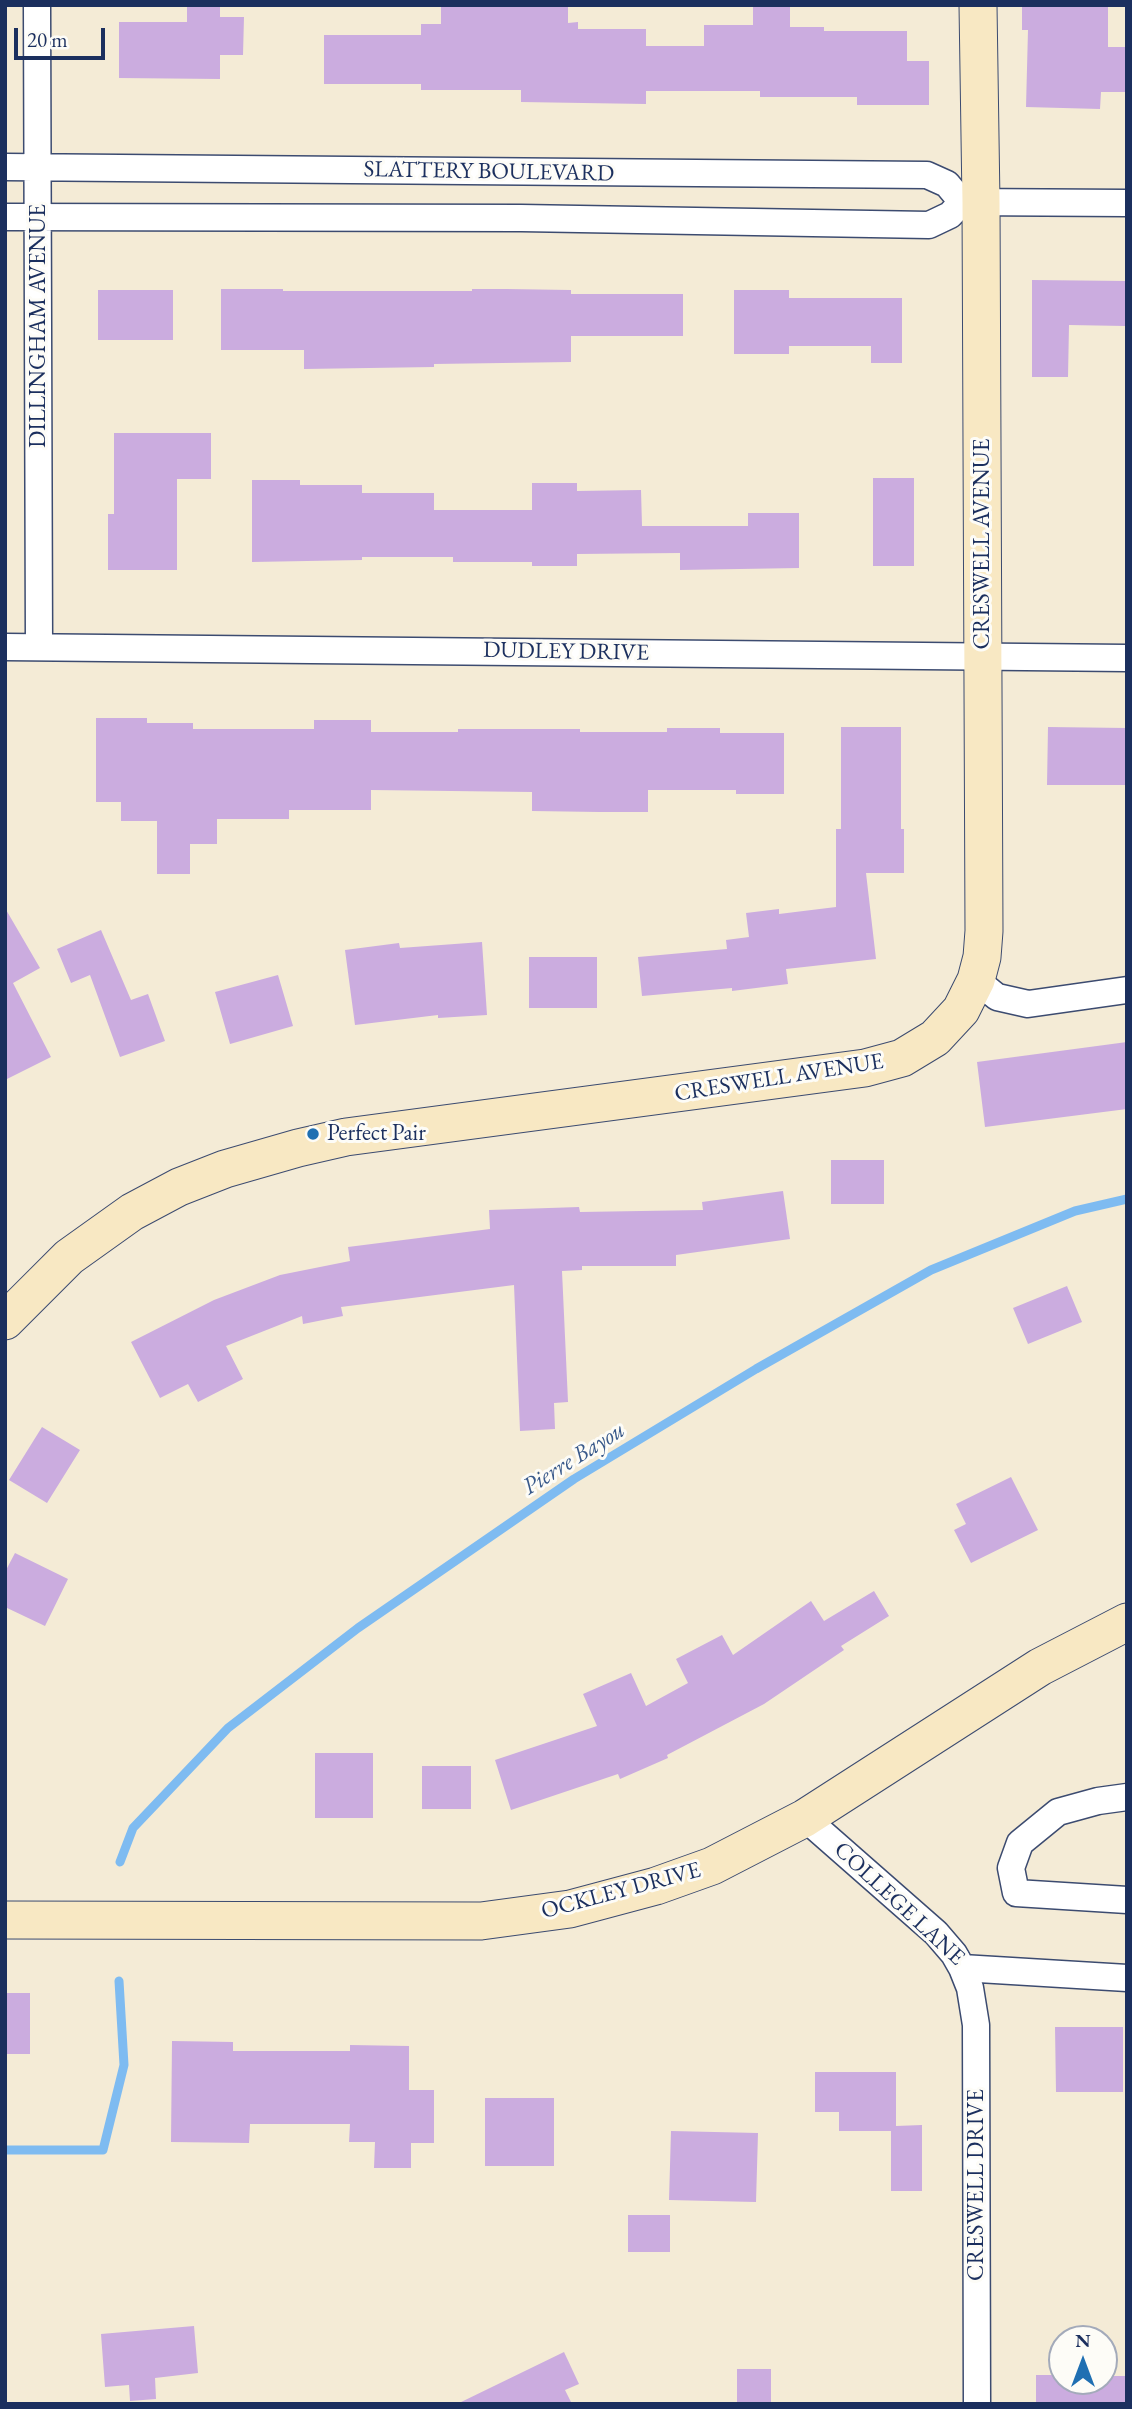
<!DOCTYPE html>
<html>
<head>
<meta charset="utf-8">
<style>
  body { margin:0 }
  #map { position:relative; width:1132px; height:2409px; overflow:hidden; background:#f4ebd6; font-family:"EB Garamond",serif }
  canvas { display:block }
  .frame { position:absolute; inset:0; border:7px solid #1b2f5e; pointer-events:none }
  .north { position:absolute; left:1048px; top:2325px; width:70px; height:70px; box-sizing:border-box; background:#fdfcf7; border:2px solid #a3aaba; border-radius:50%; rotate:0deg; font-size:19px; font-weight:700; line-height:28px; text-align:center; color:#1b2f5e }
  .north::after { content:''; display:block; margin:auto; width:24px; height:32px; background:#1f6fb2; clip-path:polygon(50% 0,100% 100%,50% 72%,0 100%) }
  .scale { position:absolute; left:14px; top:28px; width:91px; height:32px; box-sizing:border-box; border:4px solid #1b2f5e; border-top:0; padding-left:9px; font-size:21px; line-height:24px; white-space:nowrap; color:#1b2f5e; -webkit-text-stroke:5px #fdfcf7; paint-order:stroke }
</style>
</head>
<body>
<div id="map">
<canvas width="1132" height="2409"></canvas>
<div class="frame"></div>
<div class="north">N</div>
<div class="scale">20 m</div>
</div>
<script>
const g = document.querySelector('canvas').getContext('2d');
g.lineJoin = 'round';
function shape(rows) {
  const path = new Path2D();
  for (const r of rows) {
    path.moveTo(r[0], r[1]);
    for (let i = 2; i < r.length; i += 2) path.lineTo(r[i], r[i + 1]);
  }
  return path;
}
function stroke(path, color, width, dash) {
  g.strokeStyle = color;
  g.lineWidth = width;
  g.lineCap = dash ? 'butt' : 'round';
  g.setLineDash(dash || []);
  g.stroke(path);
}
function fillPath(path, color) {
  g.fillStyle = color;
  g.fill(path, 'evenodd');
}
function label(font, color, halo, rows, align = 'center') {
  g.font = font + ' "EB Garamond",serif';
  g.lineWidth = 6;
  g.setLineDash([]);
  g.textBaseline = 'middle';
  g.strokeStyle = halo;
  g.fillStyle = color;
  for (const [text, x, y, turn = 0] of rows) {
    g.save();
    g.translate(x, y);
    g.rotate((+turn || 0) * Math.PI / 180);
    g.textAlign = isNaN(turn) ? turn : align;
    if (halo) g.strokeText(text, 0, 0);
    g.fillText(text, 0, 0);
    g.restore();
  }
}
const stream = shape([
  [120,1862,133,1828,228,1728,358,1628,574,1479,756,1369,931,1270,1075,1211,1127,1199],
  [5,2150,103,2150,124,2065,119,1981]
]);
const building = shape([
  [187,5,220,5,220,17,244,17,243,55,220,55,220,79,119,78,119,22,187,22],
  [441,5,568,5,568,23,578,22,578,29,646,29,646,46,704,46,704,25,753,25,753,5,790,5,790,27,824,27,824,31,907,31,907,61,929,61,929,105,857,105,857,97,760,97,760,91,646,91,646,104,521,102,521,90,421,90,421,84,324,84,324,35,421,35,421,24,441,24],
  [1022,5,1108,5,1108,47,1127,47,1127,92,1101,92,1100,109,1026,107,1028,30,1022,30],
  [1032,280,1126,281,1125,326,1069,325,1068,377,1032,377],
  [221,289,283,289,283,291,472,291,472,289,507,289,571,290,571,294,683,294,683,336,571,336,571,362,434,364,434,367,304,369,304,350,221,350],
  [98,290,173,290,173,340,98,340],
  [734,290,789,290,789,298,902,298,902,363,871,363,871,346,789,346,789,354,734,354],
  [114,433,211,433,211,479,177,479,177,570,108,570,108,514,114,514],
  [873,478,914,478,914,566,873,566],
  [252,480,300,480,300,485,362,485,362,493,434,493,434,510,532,510,532,483,577,483,577,491,641,490,642,526,748,526,748,513,799,513,799,568,680,570,680,553,577,554,577,566,532,566,532,562,453,562,453,557,362,557,362,560,252,562],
  [96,718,147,718,147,723,193,723,193,729,314,729,314,720,371,720,371,732,458,732,458,729,580,729,580,732,667,732,667,728,720,728,720,733,784,733,784,794,736,794,736,790,648,790,648,812,599,812,532,811,532,792,371,790,371,810,289,810,289,819,217,819,217,844,190,844,190,874,157,874,157,821,121,821,121,802,96,802],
  [841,727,901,727,901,829,904,829,904,873,866,873,876,959,786,969,788,984,732,991,732,988,642,996,638,957,727,949,726,940,749,937,746,913,779,909,779,914,836,907,836,829,841,829],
  [1048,727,1127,728,1127,785,1047,785],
  [5,908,40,968,13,983,51,1057,5,1080],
  [101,930,131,1000,148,994,165,1041,120,1057,90,975,71,983,57,949],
  [482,942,487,1015,438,1018,438,1015,355,1025,345,950,399,943,400,948],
  [529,957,597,957,597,1008,529,1008],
  [278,975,293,1026,230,1044,215,992],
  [1127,1042,1127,1109,985,1127,977,1062],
  [831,1160,884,1160,884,1204,831,1204],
  [783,1191,790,1239,676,1255,676,1266,582,1266,582,1270,562,1271,568,1402,554,1403,555,1429,520,1431,514,1285,341,1307,343,1316,303,1324,302,1316,226,1346,243,1379,198,1402,188,1384,160,1398,131,1342,214,1300,280,1275,350,1261,348,1247,490,1229,489,1210,579,1207,580,1212,703,1210,702,1202],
  [1067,1286,1082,1322,1028,1344,1013,1308],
  [42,1427,80,1450,47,1503,9,1480],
  [1011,1477,1038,1530,971,1563,954,1530,966,1524,956,1504],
  [15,1553,68,1579,45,1626,5,1607,5,1572],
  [874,1591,889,1616,841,1646,844,1650,764,1704,667,1755,668,1758,620,1779,618,1774,511,1810,495,1760,597,1726,583,1694,631,1673,646,1706,688,1683,676,1659,722,1635,733,1655,811,1601,824,1621],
  [315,1753,373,1753,373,1818,315,1818],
  [422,1766,471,1766,471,1809,422,1809],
  [5,1993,30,1993,30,2054,5,2054],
  [1055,2027,1123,2027,1123,2092,1056,2092],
  [172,2041,233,2042,233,2051,350,2051,350,2045,409,2046,409,2090,434,2090,434,2143,411,2143,411,2168,374,2168,375,2142,349,2142,350,2124,250,2124,249,2143,171,2142],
  [815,2072,896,2072,896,2126,922,2125,922,2191,891,2191,891,2131,839,2131,839,2112,815,2112],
  [485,2098,554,2098,554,2166,485,2166],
  [671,2131,758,2133,756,2202,669,2200],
  [628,2215,670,2215,670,2252,628,2252],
  [194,2326,198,2373,155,2378,156,2399,130,2401,129,2385,105,2387,101,2334],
  [564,2352,579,2384,565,2390,572,2404,457,2404],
  [737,2369,771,2369,771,2404,737,2404],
  [1036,2375,1062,2375,1062,2381,1104,2381,1104,2376,1127,2376,1127,2404,1036,2404]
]);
const street = shape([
  [37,5,39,647],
  [5,167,927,175,947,184,962,202],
  [5,217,521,218,929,225,950,215,962,202,1127,203],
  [5,647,1127,658],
  [976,980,997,997,1028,1004,1127,990],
  [1127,1797,1098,1801,1058,1812,1020,1843,1011,1868,1016,1893,1127,1900],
  [805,1818,936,1933,954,1954,962,1968,1127,1978],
  [962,1968,970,1988,976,2025,977,2404]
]);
const secondary = shape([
  [5,1321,69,1257,132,1212,179,1187,225,1169,298,1148,346,1137,865,1068,902,1058,935,1038,961,1010,976,980,982,957,984,931,981,202,978,5],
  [5,1920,481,1921,570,1909,656,1886,712,1866,805,1818,1040,1667,1127,1622]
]);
const markers = [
  [313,1134,7,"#1f6fb2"]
];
const streetNames = [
  ["SLATTERY BOULEVARD",489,172,1],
  ["DILLINGHAM AVENUE",39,326,-90],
  ["CRESWELL AVENUE",983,544,-90],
  ["DUDLEY DRIVE",566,652,1],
  ["CRESWELL AVENUE",779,1078,-9],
  ["OCKLEY DRIVE",621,1891,-15],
  ["COLLEGE LANE",899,1904,43],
  ["CRESWELL DRIVE",977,2185,-90]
];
const poiNames = [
  ["Perfect Pair",327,1134]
];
const waterNames = [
  ["Pierre Bayou",574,1459,-32]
];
stroke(stream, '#7ebbf1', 9);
fillPath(building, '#cbacdf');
stroke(street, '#3c4b70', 29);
stroke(secondary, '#3c4b70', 39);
stroke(street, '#fff', 26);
stroke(secondary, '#f8e8c3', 37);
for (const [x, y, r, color] of markers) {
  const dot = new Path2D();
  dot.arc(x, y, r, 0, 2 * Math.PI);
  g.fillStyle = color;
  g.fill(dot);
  stroke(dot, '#fdfcf7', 2.5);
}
label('23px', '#1b2f5e', '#fdfcf7', streetNames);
label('23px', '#1b2f5e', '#fdfcf7', poiNames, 'left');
label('italic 24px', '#39598a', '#fdfcf7', waterNames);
</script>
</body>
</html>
